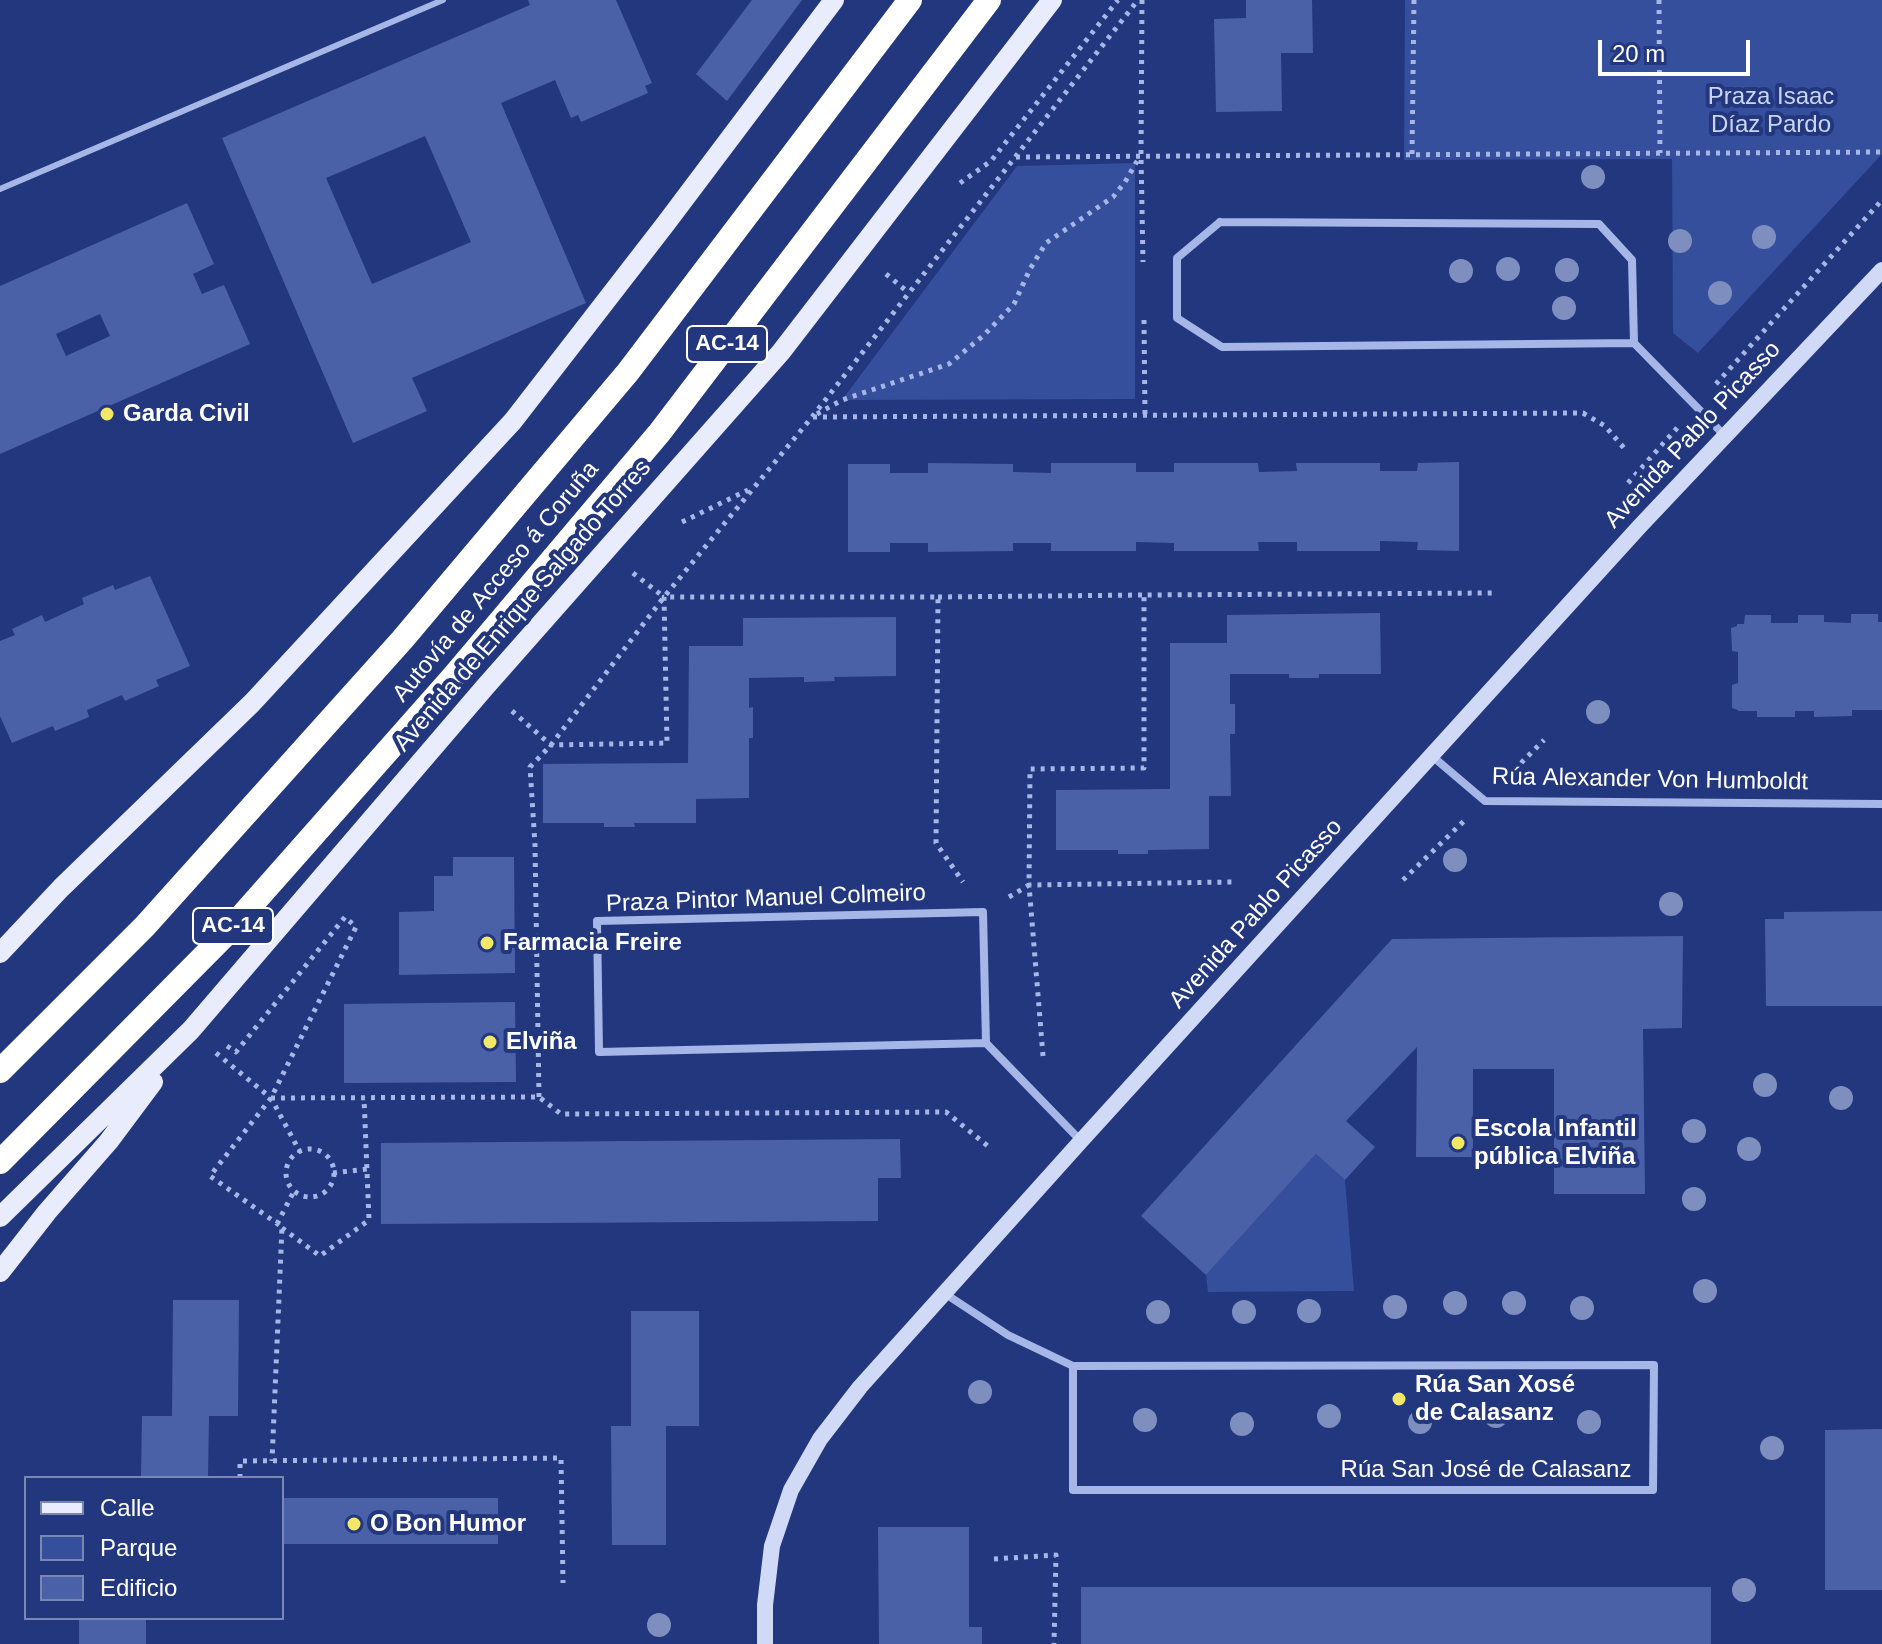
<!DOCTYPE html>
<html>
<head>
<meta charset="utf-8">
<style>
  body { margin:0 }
  #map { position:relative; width:1882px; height:1644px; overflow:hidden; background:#22377e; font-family:Helvetica,sans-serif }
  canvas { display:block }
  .legend { position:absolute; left:24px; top:1476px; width:260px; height:144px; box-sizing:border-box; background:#22377e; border:2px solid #7a87b2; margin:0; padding:10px 14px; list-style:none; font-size:24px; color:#fff }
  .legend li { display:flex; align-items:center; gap:16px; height:40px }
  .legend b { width:40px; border:2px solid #7a87b2 }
  .scale { position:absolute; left:1598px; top:40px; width:152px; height:36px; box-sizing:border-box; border:4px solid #fff; border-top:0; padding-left:10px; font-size:24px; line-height:28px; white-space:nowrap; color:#fff; -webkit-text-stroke:6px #22377e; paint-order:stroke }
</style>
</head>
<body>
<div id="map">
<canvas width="1882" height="1644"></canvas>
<ul class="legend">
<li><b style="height:10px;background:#e8ecfd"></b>Calle</li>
<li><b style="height:22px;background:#354f9c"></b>Parque</li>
<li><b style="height:22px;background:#4a61a8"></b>Edificio</li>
</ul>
<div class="scale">20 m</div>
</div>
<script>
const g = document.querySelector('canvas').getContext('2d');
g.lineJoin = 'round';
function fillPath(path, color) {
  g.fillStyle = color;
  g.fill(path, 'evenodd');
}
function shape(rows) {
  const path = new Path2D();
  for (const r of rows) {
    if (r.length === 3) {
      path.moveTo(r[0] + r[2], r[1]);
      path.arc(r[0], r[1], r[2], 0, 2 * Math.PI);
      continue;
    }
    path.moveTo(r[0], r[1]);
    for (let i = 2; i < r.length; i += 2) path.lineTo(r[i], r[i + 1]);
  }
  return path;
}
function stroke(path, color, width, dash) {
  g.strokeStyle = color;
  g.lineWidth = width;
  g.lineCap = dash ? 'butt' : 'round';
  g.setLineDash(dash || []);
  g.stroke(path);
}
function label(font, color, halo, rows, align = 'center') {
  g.font = font + ' Helvetica,sans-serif';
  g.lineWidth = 8;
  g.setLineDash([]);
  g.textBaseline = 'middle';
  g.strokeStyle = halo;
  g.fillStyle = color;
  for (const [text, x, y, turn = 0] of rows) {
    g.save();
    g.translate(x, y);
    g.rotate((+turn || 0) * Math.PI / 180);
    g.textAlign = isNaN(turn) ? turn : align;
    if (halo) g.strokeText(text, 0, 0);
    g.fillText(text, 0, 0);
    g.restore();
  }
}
const green = shape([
  [1405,0,1882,0,1882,154,1698,353,1673,333,1672,159,1404,160],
  [1135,163,1135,399,842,400,1017,166],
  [1316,1154,1345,1180,1354,1291,1208,1292,1206,1275]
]);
const building = shape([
  [528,0,616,0,652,83,645,86,648,93,581,122,578,115,571,118,555,80,501,103,586,303,412,378,427,411,353,443,222,138,530,5],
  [425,136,471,242,372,284,326,178],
  [752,0,802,0,727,101,696,74],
  [1246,0,1312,0,1313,53,1281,53,1282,111,1216,112,1214,19,1246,18],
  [187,203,214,264,193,274,202,294,224,285,250,344,0,454,0,286],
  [100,314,110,336,66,356,56,334],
  [1459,462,1459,551,1417,550,1418,542,1380,541,1380,551,1297,551,1297,542,1258,542,1259,551,1174,551,1174,543,1136,542,1136,551,1051,551,1051,543,1013,543,1013,551,928,552,928,543,890,543,890,552,848,552,848,464,890,464,890,473,928,473,928,463,1013,464,1013,472,1051,473,1051,463,1136,463,1136,472,1174,472,1174,463,1258,463,1259,472,1297,471,1296,463,1380,463,1380,471,1417,471,1418,463],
  [150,576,190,666,156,680,159,686,125,701,122,695,87,710,89,717,55,731,53,726,12,743,0,716,0,641,15,635,12,629,42,615,45,622,84,604,82,598,113,585,115,590],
  [1380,613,1381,674,1319,674,1319,678,1289,678,1289,674,1230,674,1230,704,1235,704,1235,734,1230,734,1231,796,1209,796,1209,849,1148,850,1148,854,1118,854,1118,850,1056,850,1056,790,1170,789,1170,643,1227,643,1227,615],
  [1851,614,1878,614,1878,622,1882,622,1882,710,1852,710,1852,716,1814,717,1814,711,1795,711,1795,717,1757,717,1757,711,1738,711,1738,710,1732,708,1732,685,1738,683,1738,652,1732,651,1731,628,1737,626,1737,624,1744,624,1745,615,1771,615,1771,623,1798,623,1798,615,1824,615,1824,622,1851,623],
  [896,617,896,676,834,677,835,681,804,682,804,677,749,678,749,708,753,707,753,738,749,738,749,798,696,799,696,823,634,823,635,827,604,827,604,823,543,823,543,764,688,763,689,646,743,646,743,618],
  [453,857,514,857,515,973,399,975,399,912,434,911,434,876,453,876],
  [1882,911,1882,1006,1766,1006,1765,919,1784,919,1784,912],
  [1683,936,1682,1028,1643,1029,1645,1194,1554,1194,1554,1069,1473,1069,1473,1157,1416,1157,1417,1047,1346,1121,1375,1147,1345,1180,1316,1154,1206,1275,1141,1216,1392,939],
  [515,1002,516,1082,344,1083,344,1004],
  [900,1139,901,1178,878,1178,878,1221,381,1224,381,1143],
  [173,1300,239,1300,238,1416,209,1416,208,1478,141,1478,142,1416,172,1416],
  [631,1311,699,1311,699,1426,666,1426,666,1545,612,1545,611,1426,631,1426],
  [1882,1429,1882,1590,1825,1590,1825,1430],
  [282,1498,498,1498,498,1544,282,1544],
  [878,1527,969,1527,969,1627,982,1627,982,1644,879,1644],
  [1081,1587,1711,1587,1711,1644,1081,1644],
  [79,1618,146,1618,146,1644,79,1644]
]);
const path = shape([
  [1142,0,1141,155,1143,262],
  [1659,0,1660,153],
  [1412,154,1414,0],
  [1016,157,1882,152],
  [960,183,991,161,1118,0],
  [886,274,909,293],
  [1144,320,1145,415],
  [1716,384,1882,200],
  [817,414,842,400,949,364,984,335,1014,304,1030,269,1046,243,1113,197,1125,182,1140,156],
  [813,417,1583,413,1605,426,1624,448],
  [1628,483,1678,427],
  [682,522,748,490],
  [633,573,664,597],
  [938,597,1144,595],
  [512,711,551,745,667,743,664,597,938,597,936,843,963,882],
  [1514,770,1544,740],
  [1403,880,1465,820],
  [1009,897,1029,885,1030,769,1144,768,1144,595,1493,593],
  [227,1046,236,1052,345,917,356,927,271,1098,210,1176,282,1227,272,1461],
  [216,1053,271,1098,300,1152],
  [1043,1056,1029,885,1232,882],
  [539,1097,535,845,530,767,551,745,664,597,812,417,1138,0],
  [271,1098,539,1097,561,1114,946,1112,989,1147],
  [310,1173,24],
  [333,1173,367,1169],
  [277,1224,294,1191],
  [282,1228,320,1256,369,1220,364,1098],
  [240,1478,240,1461,561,1458,563,1583],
  [994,1559,1056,1555,1054,1644]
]);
const lane = shape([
  [0,189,443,0]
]);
const street = shape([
  [1220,222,1599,224,1632,260,1634,343,1222,347,1177,318,1177,258,1220,222],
  [1634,343,1725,436],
  [1432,756,1485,801,1882,804],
  [983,912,986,1043,599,1052,597,921,983,912],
  [986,1043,1081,1141],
  [944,1293,1008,1335,1073,1366,1654,1365,1653,1490,1073,1490,1073,1366]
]);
const secondary = shape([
  [765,1644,765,1605,772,1546,791,1490,820,1439,860,1387,1081,1141,1640,526,1882,270]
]);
const primary = shape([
  [0,953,61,888,252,703,513,421,667,222,834,0],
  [0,1217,191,1030,485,687,781,352,1052,0],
  [0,1272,47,1212,109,1141,153,1082]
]);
const highway = shape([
  [0,1071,145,926,402,640,628,372,910,0],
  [0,1162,224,936,453,677,660,432,989,0]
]);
const trees = [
  [1593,177],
  [1764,237],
  [1680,241],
  [1508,269],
  [1567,270],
  [1461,271],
  [1720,293],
  [1564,308],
  [1598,712],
  [1455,860],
  [1671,904],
  [1765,1085],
  [1841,1098],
  [1694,1131],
  [1749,1149],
  [1694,1199],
  [1705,1291],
  [1455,1303],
  [1514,1303],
  [1395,1307],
  [1582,1308],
  [1309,1311],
  [1158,1312],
  [1244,1312],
  [980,1392],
  [1329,1416],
  [1496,1416],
  [1145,1420],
  [1420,1422],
  [1589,1422],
  [1242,1424],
  [1772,1448],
  [1744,1590],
  [659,1625]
];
const markers = [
  [107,414,8,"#f3e768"],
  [487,943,8,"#f3e768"],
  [490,1042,8,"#f3e768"],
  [1458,1143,8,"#f3e768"],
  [1399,1399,8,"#f3e768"],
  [354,1524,8,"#f3e768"]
];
const shields = [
  [727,344,80],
  [233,926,80]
];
const shieldNames = [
  ["AC-14",727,344],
  ["AC-14",233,926]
];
const parkNames = [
  ["Praza Isaac",1771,97],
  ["Díaz Pardo",1771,125]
];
const poiNames = [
  ["Garda Civil",123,414],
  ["Farmacia Freire",503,943],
  ["Elviña",506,1042],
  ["Escola Infantil",1474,1129],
  ["pública Elviña",1474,1157],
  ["Rúa San Xosé",1415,1385],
  ["de Calasanz",1415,1413],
  ["O Bon Humor",370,1524]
];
const streetNames = [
  ["Avenida Pablo Picasso",1693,435,-47],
  ["Autovía de Acceso á Coruña",496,582,-50],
  ["Avenida de Enrique Salgado Torres",523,606,-49],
  ["Rúa Alexander Von Humboldt",1650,780,1],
  ["Praza Pintor Manuel Colmeiro",766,899,-2],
  ["Avenida Pablo Picasso",1256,914,-48],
  ["Rúa San José de Calasanz",1486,1470]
];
fillPath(green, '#354f9c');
fillPath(building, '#4a61a8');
stroke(path, '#a6b6e7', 5, [4, 6]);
stroke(lane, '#a6b6e7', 6);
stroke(street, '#a6b6e7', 8);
stroke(secondary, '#d0d9f6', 16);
stroke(primary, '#e8ecfd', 20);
stroke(highway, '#fff', 24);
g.fillStyle = '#7e8ebf';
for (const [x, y] of trees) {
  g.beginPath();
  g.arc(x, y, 12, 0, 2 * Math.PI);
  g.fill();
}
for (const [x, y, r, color] of markers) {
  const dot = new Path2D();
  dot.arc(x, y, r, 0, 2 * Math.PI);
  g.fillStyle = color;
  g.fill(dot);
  stroke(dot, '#22377e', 3);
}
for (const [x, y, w] of shields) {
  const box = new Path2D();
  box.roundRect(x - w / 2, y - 18, w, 36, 6);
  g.fillStyle = '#22377e';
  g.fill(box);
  stroke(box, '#fff', 2);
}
label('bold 22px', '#fff', null, shieldNames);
label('24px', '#cad5f5', '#22377e', parkNames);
label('bold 24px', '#fff', '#22377e', poiNames, 'left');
label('24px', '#fff', '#22377e', streetNames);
</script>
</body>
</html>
